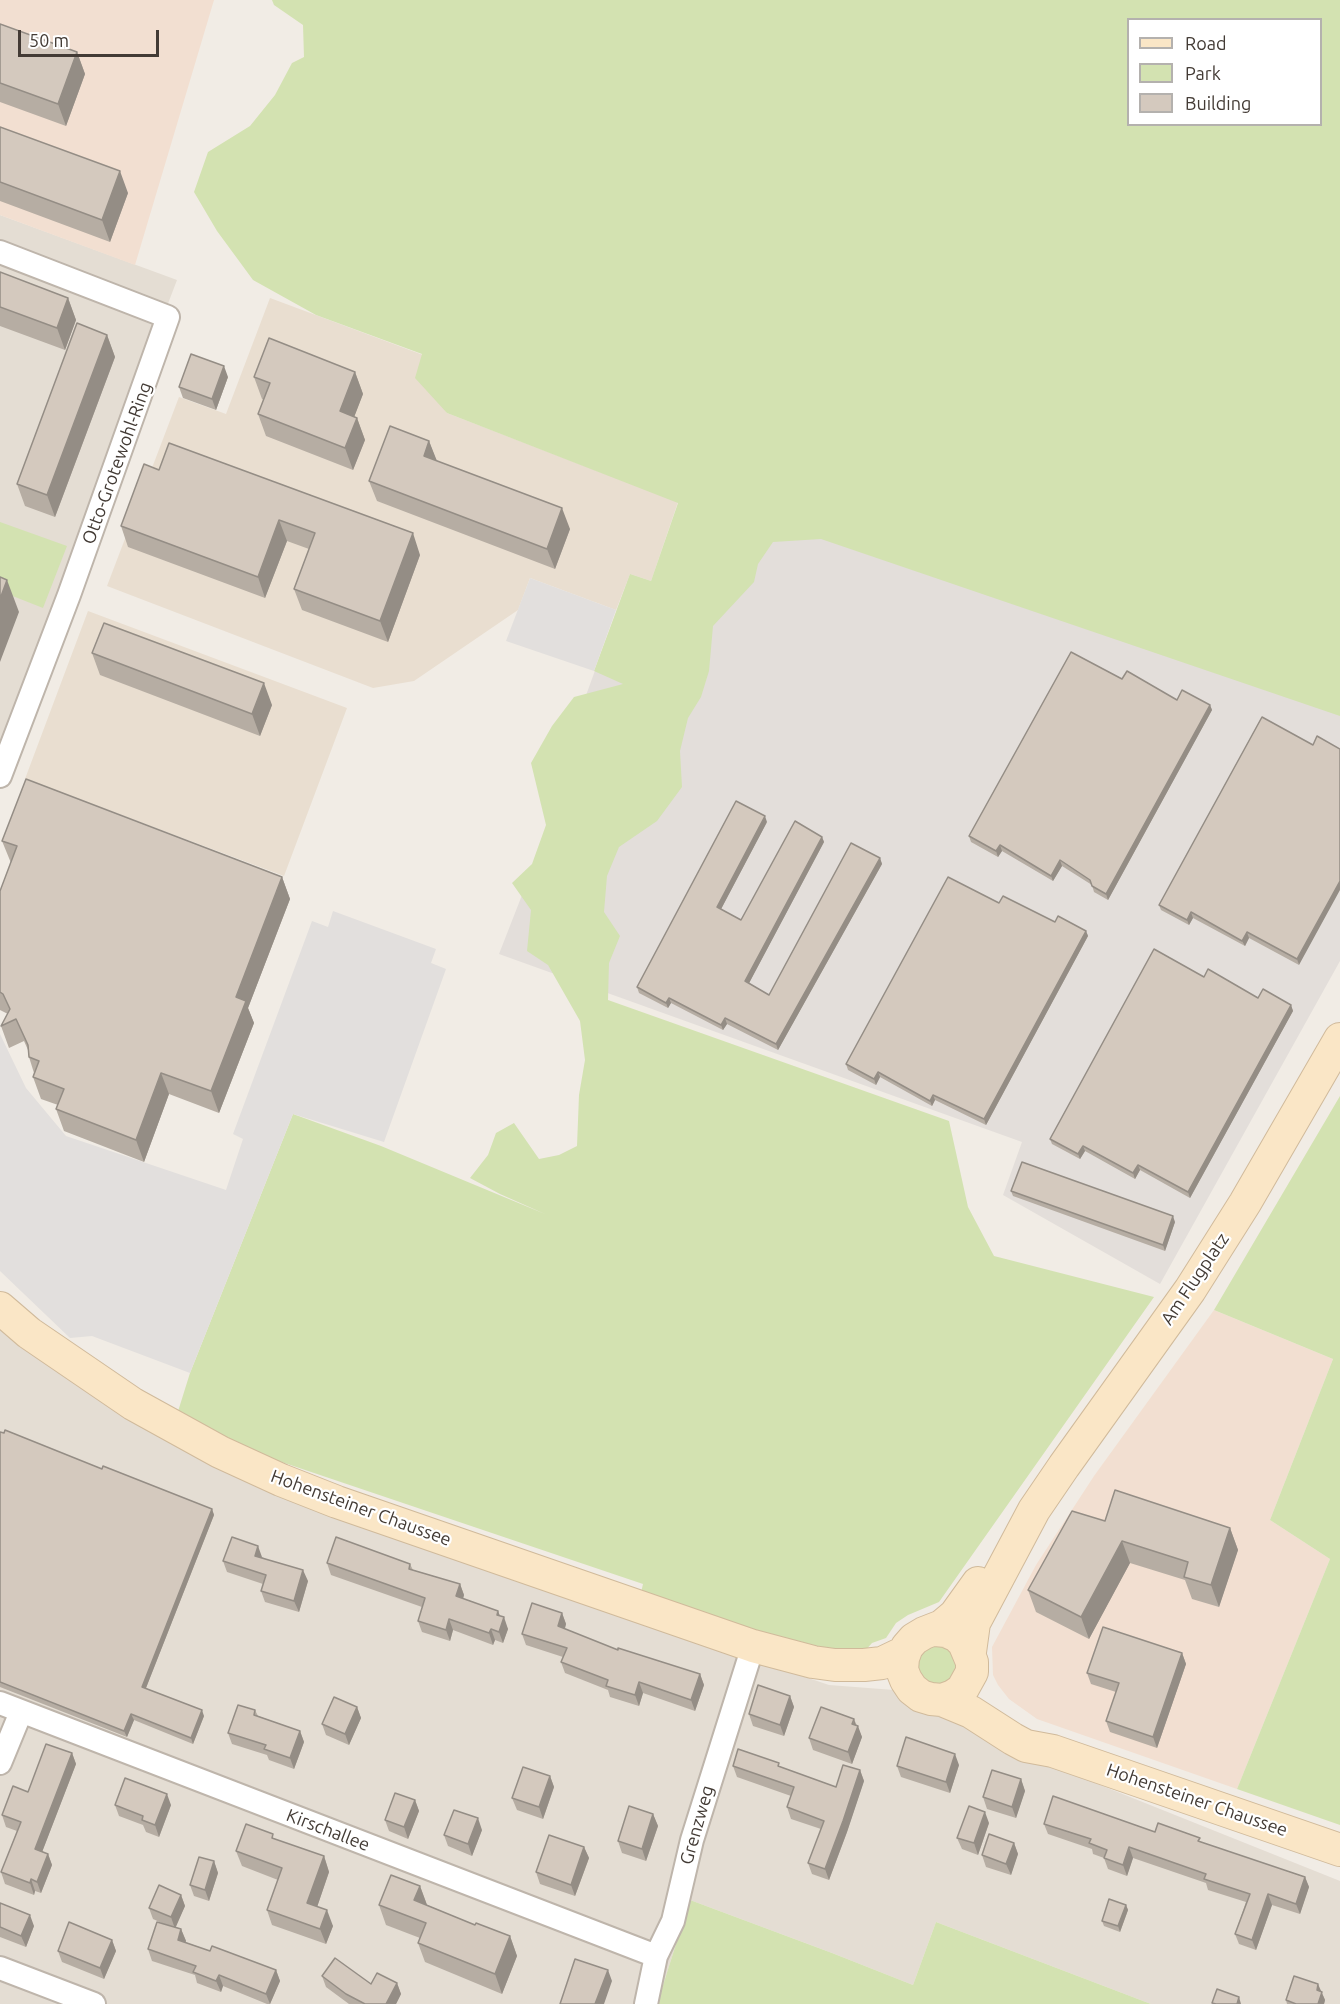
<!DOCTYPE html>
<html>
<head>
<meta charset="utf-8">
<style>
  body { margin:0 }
  #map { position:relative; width:1340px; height:2004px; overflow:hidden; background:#f1ece5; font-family:Ubuntu,sans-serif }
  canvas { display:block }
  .legend { position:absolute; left:1127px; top:18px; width:195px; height:108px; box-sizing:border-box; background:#fff; border:2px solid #b4b1ae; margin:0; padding:8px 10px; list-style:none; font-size:18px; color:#433b35 }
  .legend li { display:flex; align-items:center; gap:12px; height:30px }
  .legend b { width:30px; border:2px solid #b4b1ae }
  .scale { position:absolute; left:18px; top:30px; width:141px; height:27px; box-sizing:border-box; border:3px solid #433b35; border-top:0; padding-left:8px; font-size:18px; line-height:21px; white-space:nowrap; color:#433b35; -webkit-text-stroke:4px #fff; paint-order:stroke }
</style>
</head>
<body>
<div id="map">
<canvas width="1340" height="2004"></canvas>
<ul class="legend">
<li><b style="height:8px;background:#fae6c6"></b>Road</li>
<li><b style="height:16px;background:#d3e2b1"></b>Park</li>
<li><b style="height:16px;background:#d4c9be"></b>Building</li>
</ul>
<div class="scale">50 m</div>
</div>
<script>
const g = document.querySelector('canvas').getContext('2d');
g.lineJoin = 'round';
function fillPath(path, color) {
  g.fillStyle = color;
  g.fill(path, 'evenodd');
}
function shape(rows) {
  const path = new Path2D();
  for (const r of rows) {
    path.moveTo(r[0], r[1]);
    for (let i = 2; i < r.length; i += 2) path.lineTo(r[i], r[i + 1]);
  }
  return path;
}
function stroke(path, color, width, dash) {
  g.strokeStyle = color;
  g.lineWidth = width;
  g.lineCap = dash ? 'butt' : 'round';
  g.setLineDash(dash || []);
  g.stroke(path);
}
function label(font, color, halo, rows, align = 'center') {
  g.font = font + ' Ubuntu,sans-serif';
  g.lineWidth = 4.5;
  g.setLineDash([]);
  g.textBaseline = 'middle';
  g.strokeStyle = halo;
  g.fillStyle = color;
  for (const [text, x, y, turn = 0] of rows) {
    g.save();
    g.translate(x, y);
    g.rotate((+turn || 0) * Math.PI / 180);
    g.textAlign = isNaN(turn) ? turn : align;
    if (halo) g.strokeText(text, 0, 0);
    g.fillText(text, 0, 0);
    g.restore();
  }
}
const residential = shape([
  [0,215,177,280,0,744],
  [0,1323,401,1541,829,1685,894,1690,953,1711,1040,1761,1340,1881,1340,2004,1151,2004,936,1922,913,1985,832,1953,690,1900,657,2004,0,2004]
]);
const commercial = shape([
  [0,0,214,0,135,265,0,215],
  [1214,1310,1333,1359,1270,1520,1330,1559,1237,1789,1037,1719,1009,1699,998,1685,993,1675,992,1647,1036,1565,1094,1476]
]);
const industrial = shape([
  [701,473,1340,712,1340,961,1160,1284,1003,1195,1022,1142,499,954,556,808,547,803,630,574,658,584]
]);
const education = shape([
  [270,298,423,355,447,413,678,502,651,581,630,574,616,610,530,578,518,610,414,681,373,688,107,586,179,397,226,414],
  [88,611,347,708,284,876,25,779]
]);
const green = shape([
  [272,0,1340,0,1340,716,821,539,773,542,758,564,754,582,713,626,709,671,701,697,688,718,680,751,682,787,657,821,619,847,607,876,604,912,620,936,609,963,608,1000,949,1121,968,1207,994,1256,1154,1297,939,1602,908,1615,896,1623,886,1638,872,1643,864,1652,835,1660,640,1597,643,1584,240,1448,175,1421,190,1373,293,1114,381,1146,545,1214,500,1194,470,1178,488,1155,496,1133,514,1123,539,1159,559,1155,577,1146,579,1095,585,1060,580,1021,548,965,527,951,531,910,512,883,532,864,546,825,531,763,552,726,574,697,623,684,594,671,630,574,651,581,678,503,447,413,415,378,422,354,316,315,253,280,217,231,194,192,208,152,250,126,275,95,292,63,304,57,303,25,274,5],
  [1128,20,1320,20,1320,124,1128,124],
  [0,522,67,546,43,608,0,591],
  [1340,1096,1340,1825,1237,1789,1330,1559,1270,1520,1333,1359,1214,1310],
  [937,1644,950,1648,958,1660,957,1674,941,1687,921,1681,915,1660,918,1653],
  [690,1900,832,1953,913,1985,936,1922,1151,2004,657,2004]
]);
const parking = shape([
  [530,578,616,610,594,671,506,641],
  [333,911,436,949,431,963,446,969,384,1142,293,1114,190,1373,92,1336,70,1338,0,1271,0,1034,26,1088,66,1136,226,1190,243,1139,233,1134,312,921,328,927]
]);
const street = shape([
  [0,252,168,317,69,595,0,776],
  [0,1703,656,1956],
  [0,1763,21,1712],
  [0,1968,94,2004],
  [646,2004,656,1956,673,1921,692,1840,753,1646]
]);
const secondary = shape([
  [0,1308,29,1333,133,1404,220,1452,281,1480,337,1502,753,1646,813,1662,835,1665,864,1665,882,1663,905,1652],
  [935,1630,946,1631,957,1636,964,1643,972,1662,972,1672,962,1690,953,1696,942,1700,931,1699,921,1696,912,1689,906,1680,902,1670,903,1658,907,1647,914,1639,924,1633,942,1626,955,1615,978,1583],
  [970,1652,974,1623,1034,1510,1064,1466,1190,1290,1245,1203,1340,1039],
  [942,1700,971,1712,1013,1739,1026,1746,1053,1751,1340,1850]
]);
const wall = shape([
  [0,24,77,52,85,74,66,126,0,102],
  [0,127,128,193,110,242,0,201],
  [0,272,68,298,76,320,65,350,0,326],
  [107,335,115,357,55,517,25,506,17,484],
  [355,372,363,394,354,417,357,418,365,440,353,470,266,436,258,414,264,400,262,399,254,377],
  [228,377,216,410,183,398,179,387],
  [429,441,436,460,570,529,555,569,377,501,369,481],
  [159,470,420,555,388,642,302,610,294,589,309,549,287,541,265,598,128,547,121,526],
  [92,653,272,705,260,736,100,675],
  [1122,679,1177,700,1210,705,1212,710,1108,900,1094,892,1092,885,1062,866,1053,881,1002,851,998,857,971,842,969,836],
  [1262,717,1299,965,1249,938,1245,946,1193,918,1189,925,1161,910,1159,905],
  [767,822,721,909,741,920,822,837,824,842,749,983,769,995,880,858,882,864,778,1050,727,1024,723,1030,671,1003,668,1008,639,993,637,987],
  [2,841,282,877,290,899,248,1008,254,1023,219,1113,169,1094,144,1162,64,1131,56,1109,58,1105,41,1099,33,1077,34,1073,29,1057,28,1050,24,1041,9,1048,1,1026,8,1014,0,1010,0,891,11,863],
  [999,903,1055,922,1086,931,1088,936,986,1125,935,1100,932,1106,880,1077,876,1085,848,1070,846,1064],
  [1204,977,1258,998,1291,1005,1293,1011,1190,1198,1140,1170,1135,1179,1085,1151,1080,1159,1052,1144,1050,1139],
  [1011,1191,1175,1222,1165,1251,1013,1196],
  [0,1432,102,1469,212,1509,214,1515,146,1688,204,1716,193,1744,134,1720,127,1737,0,1687],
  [1105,1521,1230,1528,1238,1550,1219,1607,1192,1599,1185,1580,1130,1563,1089,1639,1036,1612,1028,1590],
  [262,1557,308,1581,299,1612,265,1602,261,1591,263,1584,227,1572,223,1561],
  [327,1563,410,1564,413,1570,460,1584,464,1595,463,1599,498,1611,500,1616,508,1629,503,1643,495,1640,493,1645,453,1630,450,1641,422,1632,418,1621,422,1607,331,1575],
  [562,1613,566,1624,565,1629,618,1650,700,1674,704,1685,695,1711,643,1693,639,1706,610,1697,608,1690,565,1673,561,1662,563,1657,526,1645,522,1634],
  [1182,1653,1186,1664,1157,1748,1110,1732,1106,1721,1116,1692,1091,1684,1087,1673],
  [790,1696,794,1707,784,1736,753,1726,749,1714],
  [357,1707,361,1718,349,1745,326,1735,322,1724],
  [255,1710,258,1716,300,1731,304,1742,294,1769,269,1760,267,1755,232,1744,228,1733],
  [854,1719,862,1737,852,1764,813,1750,809,1738],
  [72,1753,76,1764,42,1852,48,1854,52,1865,41,1893,35,1891,34,1895,5,1884,1,1872,17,1831,6,1827,2,1815],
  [959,1765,950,1793,901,1777,897,1766],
  [733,1766,781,1767,836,1787,860,1770,864,1781,847,1832,829,1880,812,1874,808,1863,821,1829,791,1819,787,1807,791,1796,737,1777],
  [550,1776,554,1787,543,1819,517,1810,512,1798],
  [1021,1779,1025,1791,1016,1818,987,1809,983,1797],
  [415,1800,419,1811,408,1839,389,1831,385,1820],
  [115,1805,171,1805,159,1837,146,1832,143,1825,119,1816],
  [653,1814,658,1826,646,1861,622,1853,618,1841],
  [989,1823,978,1855,962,1849,957,1838],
  [1044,1824,1155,1832,1201,1842,1305,1877,1309,1887,1300,1914,1272,1905,1256,1950,1239,1944,1235,1934,1246,1902,1208,1890,1206,1883,1133,1858,1127,1876,1108,1869,1104,1858,1093,1854,1092,1849,1048,1834],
  [482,1830,472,1856,448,1846,444,1835],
  [275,1839,324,1856,329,1872,317,1907,333,1926,326,1944,272,1925,267,1910,278,1880,242,1866,236,1851],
  [1014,1843,1018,1854,1011,1875,986,1867,982,1855],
  [584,1847,589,1858,575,1896,540,1884,536,1872],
  [214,1861,218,1873,209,1901,194,1896,190,1885],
  [420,1886,427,1905,475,1925,510,1936,517,1956,502,1994,425,1962,418,1943,420,1938,386,1925,379,1905],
  [181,1895,185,1906,175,1927,181,1929,186,1941,185,1942,210,1951,276,1970,280,1981,270,2004,267,2004,223,1986,221,1992,197,1983,195,1975,152,1961,148,1949,164,1924,153,1919,149,1908],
  [0,1903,34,1926,26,1947,0,1937],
  [1126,1905,1128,1910,1120,1932,1104,1926,1102,1921],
  [112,1940,116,1951,104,1979,62,1962,58,1951],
  [322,1976,371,1984,397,1983,401,1994,396,2004,349,2004,326,1987],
  [1321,1991,1325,2000,1324,2004,1287,2004,1286,2000]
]);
const shadedWall = shape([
  [77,52,85,74,66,126,58,104],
  [120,171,128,193,110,242,102,220],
  [68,298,76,320,65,350,57,328],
  [107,335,115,357,55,517,47,495],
  [224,366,228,377,216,410,212,399],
  [355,372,363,394,348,433,340,411],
  [357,418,365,440,353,470,345,448],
  [429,441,437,461,424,456],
  [562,508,570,529,555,569,547,549],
  [279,520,287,541,265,598,258,577],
  [413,533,420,555,388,642,380,621],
  [7,580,19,612,0,662,0,599],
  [264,683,272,705,260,736,252,714],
  [1210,705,1212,710,1108,900,1106,894],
  [765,816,767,822,719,913,717,907],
  [822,837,824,842,747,987,745,981],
  [1000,845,1002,851,998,857,996,851],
  [880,858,882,864,778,1050,776,1044],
  [1060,860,1062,866,1053,881,1051,876],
  [282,877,290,899,248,1008,254,1023,219,1113,211,1091,236,997],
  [1340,881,1340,890,1299,965,1297,959],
  [1191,912,1193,918,1189,925,1187,920],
  [1086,931,1088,936,986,1125,984,1119],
  [1247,932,1249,938,1245,946,1242,941],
  [669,998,671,1003,668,1008,666,1003],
  [1291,1005,1293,1011,1190,1198,1188,1192],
  [725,1018,727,1024,723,1030,721,1025],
  [878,1072,880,1077,876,1085,874,1079],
  [161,1073,169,1094,144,1162,136,1140],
  [933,1095,935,1100,932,1106,930,1101],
  [1083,1146,1085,1151,1080,1159,1078,1154],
  [1138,1165,1140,1170,1135,1179,1133,1173],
  [1173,1216,1175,1222,1165,1251,1163,1245],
  [212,1509,214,1515,144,1693,142,1687],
  [1230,1528,1238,1550,1219,1607,1211,1585],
  [1122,1541,1130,1563,1089,1639,1081,1617],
  [258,1546,262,1557,259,1567,255,1556],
  [303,1570,308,1581,299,1612,294,1601],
  [460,1584,464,1595,460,1608,456,1596],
  [498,1611,502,1622,504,1617,508,1629,503,1643,499,1632,497,1615],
  [562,1613,566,1624,562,1637,558,1626],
  [449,1619,453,1630,450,1641,446,1630],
  [491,1629,495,1640,493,1645,489,1633],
  [1182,1653,1186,1664,1157,1748,1153,1737],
  [700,1674,704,1685,695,1711,691,1700],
  [639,1682,643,1693,639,1706,635,1695],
  [790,1696,794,1707,784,1736,780,1725],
  [357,1707,361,1718,349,1745,345,1734],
  [202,1710,204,1716,193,1744,191,1738],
  [131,1714,134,1720,127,1737,124,1731],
  [854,1719,857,1729,858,1726,862,1737,852,1764,848,1752],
  [300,1731,304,1742,294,1769,290,1758],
  [72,1753,76,1764,39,1860,35,1849],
  [955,1754,959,1765,950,1793,946,1782],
  [860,1770,864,1781,847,1832,829,1880,825,1869],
  [550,1776,554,1787,543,1819,539,1807],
  [1021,1779,1025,1791,1016,1818,1012,1807],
  [167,1794,171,1805,159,1837,155,1825],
  [415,1800,419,1811,408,1839,404,1827],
  [985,1812,989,1823,978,1855,974,1843],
  [653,1814,658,1826,646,1861,642,1849],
  [478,1818,482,1830,472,1856,468,1844],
  [1014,1843,1018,1854,1011,1875,1006,1864],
  [584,1847,589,1858,575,1896,571,1885],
  [1129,1847,1133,1858,1127,1876,1123,1865],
  [48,1854,52,1865,41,1893,37,1882],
  [324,1856,329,1872,313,1919,307,1903],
  [214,1861,218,1873,209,1901,205,1890],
  [1305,1877,1309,1887,1300,1914,1296,1904],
  [31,1879,35,1891,34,1895,30,1883],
  [420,1886,427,1905,414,1900],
  [1268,1894,1272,1905,1256,1950,1252,1940],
  [181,1895,185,1906,175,1929,171,1917],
  [1126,1905,1128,1910,1120,1932,1118,1926],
  [327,1910,333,1926,326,1944,320,1929],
  [30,1915,34,1926,26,1947,21,1936],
  [181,1929,186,1941,182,1951,178,1940],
  [510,1936,517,1956,502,1994,495,1974],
  [112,1940,116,1951,104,1979,100,1968],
  [276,1970,280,1981,270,2004,266,1994],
  [608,1970,612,1981,604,2004,595,2004],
  [219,1975,223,1986,221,1992,216,1981],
  [397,1983,401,1994,396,2004,386,2004],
  [1318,1984,1325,2000,1324,2004,1318,2004,1317,1990],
  [1239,1997,1241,2004,1237,2004]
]);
const building = shape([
  [0,24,77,52,58,104,0,83,0,24],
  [0,127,120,171,102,220,0,182,0,127],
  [0,272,68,298,57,328,0,307,0,272],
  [77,323,107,335,47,495,17,484,77,323],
  [269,338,355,372,340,411,357,418,345,448,258,414,270,383,254,377,269,338],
  [191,354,224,366,212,399,179,387,191,354],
  [390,426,429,441,424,456,562,508,547,549,369,481,390,426],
  [169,443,413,533,380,621,294,589,315,533,279,520,258,577,121,526,144,464,159,470,169,443],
  [0,577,7,580,0,599,0,577],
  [104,623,264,683,252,714,92,653,104,623],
  [1071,652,1122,679,1127,671,1177,700,1182,690,1210,705,1106,894,1092,886,1090,880,1060,860,1051,876,1000,845,996,851,969,836,1071,652],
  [1262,717,1313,745,1317,736,1340,749,1340,881,1297,959,1247,932,1242,941,1191,912,1187,920,1159,905,1262,717],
  [26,779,282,877,236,997,246,1001,211,1091,161,1073,136,1140,56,1109,64,1089,33,1077,39,1061,29,1057,28,1045,16,1019,1,1026,10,1009,3,994,0,992,0,891,17,846,2,841,26,779],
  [736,801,765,816,717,907,741,920,795,821,822,837,745,981,769,995,851,843,880,858,776,1044,725,1018,721,1025,669,998,666,1003,637,987,736,801],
  [948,877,999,903,1003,896,1055,922,1058,916,1086,931,984,1119,933,1095,930,1101,878,1072,874,1079,846,1064,948,877],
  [1154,949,1204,977,1208,969,1258,998,1263,989,1291,1005,1188,1192,1138,1165,1133,1173,1083,1146,1078,1154,1050,1139,1154,949],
  [1022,1162,1173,1216,1163,1245,1011,1191,1022,1162],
  [5,1430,102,1469,103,1466,212,1509,142,1687,202,1710,191,1738,131,1714,124,1731,0,1682,0,1432,4,1433,5,1430],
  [1115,1490,1230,1528,1211,1585,1184,1577,1188,1562,1122,1541,1081,1617,1028,1590,1072,1511,1105,1521,1115,1490],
  [232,1537,258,1546,255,1556,303,1570,294,1601,261,1591,266,1575,223,1561,232,1537],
  [336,1537,410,1564,409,1569,460,1584,456,1596,498,1611,497,1615,504,1617,499,1632,491,1629,489,1633,449,1619,446,1630,418,1621,425,1598,327,1563,336,1537],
  [532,1603,562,1613,558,1626,618,1650,618,1648,700,1674,691,1700,639,1682,635,1695,606,1686,608,1680,561,1662,567,1648,522,1634,532,1603],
  [1103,1627,1182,1653,1153,1737,1106,1721,1119,1683,1087,1673,1103,1627],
  [758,1685,790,1696,780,1725,749,1714,758,1685],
  [334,1697,357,1707,345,1734,322,1724,334,1697],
  [238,1705,255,1710,254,1715,300,1731,290,1758,264,1749,266,1745,228,1733,238,1705],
  [821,1707,854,1719,852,1724,858,1726,848,1752,809,1738,821,1707],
  [906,1737,955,1754,946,1782,897,1766,906,1737],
  [46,1744,72,1753,35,1849,48,1854,37,1882,31,1879,30,1883,1,1872,21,1822,2,1815,13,1786,28,1792,46,1744],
  [738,1749,779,1763,778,1766,836,1787,843,1765,860,1770,843,1821,825,1869,808,1863,824,1821,787,1807,794,1787,733,1766,738,1749],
  [523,1767,550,1776,539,1807,512,1798,523,1767],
  [992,1770,1021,1779,1012,1807,983,1797,992,1770],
  [125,1778,167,1794,155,1825,142,1820,143,1816,115,1805,125,1778],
  [395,1793,415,1800,404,1827,385,1820,395,1793],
  [1053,1796,1155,1832,1158,1823,1200,1838,1198,1841,1305,1877,1296,1904,1268,1894,1252,1940,1235,1934,1250,1894,1204,1879,1206,1874,1129,1847,1123,1865,1104,1858,1107,1850,1089,1843,1091,1839,1044,1824,1053,1796],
  [629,1806,653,1814,642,1849,618,1841,629,1806],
  [969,1806,985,1812,974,1843,957,1838,969,1806],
  [454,1810,478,1818,468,1844,444,1835,454,1810],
  [246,1824,273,1834,272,1838,324,1856,307,1903,327,1910,320,1929,267,1910,282,1868,236,1851,246,1824],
  [989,1834,1014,1843,1006,1864,982,1855,989,1834],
  [549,1835,584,1847,571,1885,536,1872,549,1835],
  [199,1857,214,1861,205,1890,190,1885,199,1857],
  [391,1875,420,1886,414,1900,475,1925,476,1923,510,1936,495,1974,418,1943,426,1923,379,1905,391,1875],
  [159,1885,181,1895,171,1917,149,1908,159,1885],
  [1109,1899,1126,1905,1118,1926,1102,1921,1109,1899],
  [0,1903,30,1915,21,1936,0,1927,0,1903],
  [69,1922,112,1940,100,1968,58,1951,69,1922],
  [157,1922,181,1929,178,1940,210,1951,212,1946,276,1970,266,1994,219,1975,216,1981,193,1972,196,1966,148,1949,157,1922],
  [335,1958,371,1984,377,1973,397,1983,386,2004,365,2004,346,1994,322,1976,335,1958],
  [575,1959,608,1970,595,2004,560,2004,575,1959],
  [1294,1976,1318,1984,1317,1990,1322,1992,1318,2004,1296,2004,1286,2000,1294,1976],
  [1217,1989,1239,1997,1237,2004,1216,2004,1212,2003,1217,1989]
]);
const streetNames = [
  ["Otto-Grotewohl-Ring",117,463,-70],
  ["Am Flugplatz",1195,1279,-56],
  ["Hohensteiner Chaussee",361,1508,20],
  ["Hohensteiner Chaussee",1197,1800,19],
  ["Grenzweg",697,1825,-74],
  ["Kirschallee",328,1830,21]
];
fillPath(residential, '#e4ddd3');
fillPath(commercial, '#f2dfd1');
fillPath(industrial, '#e3deda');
fillPath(education, '#e9ded0');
fillPath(green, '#d3e2b1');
fillPath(parking, '#e2dfdd');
stroke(street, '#beb5ab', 26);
stroke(secondary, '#d0ba9b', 34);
stroke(street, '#fff', 22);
stroke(secondary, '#fae6c6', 32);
fillPath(wall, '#b6ada3');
fillPath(shadedWall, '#948d85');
fillPath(building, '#d4c9be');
stroke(building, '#948d85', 1.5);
label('18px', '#433b35', '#fff', streetNames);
</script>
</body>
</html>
